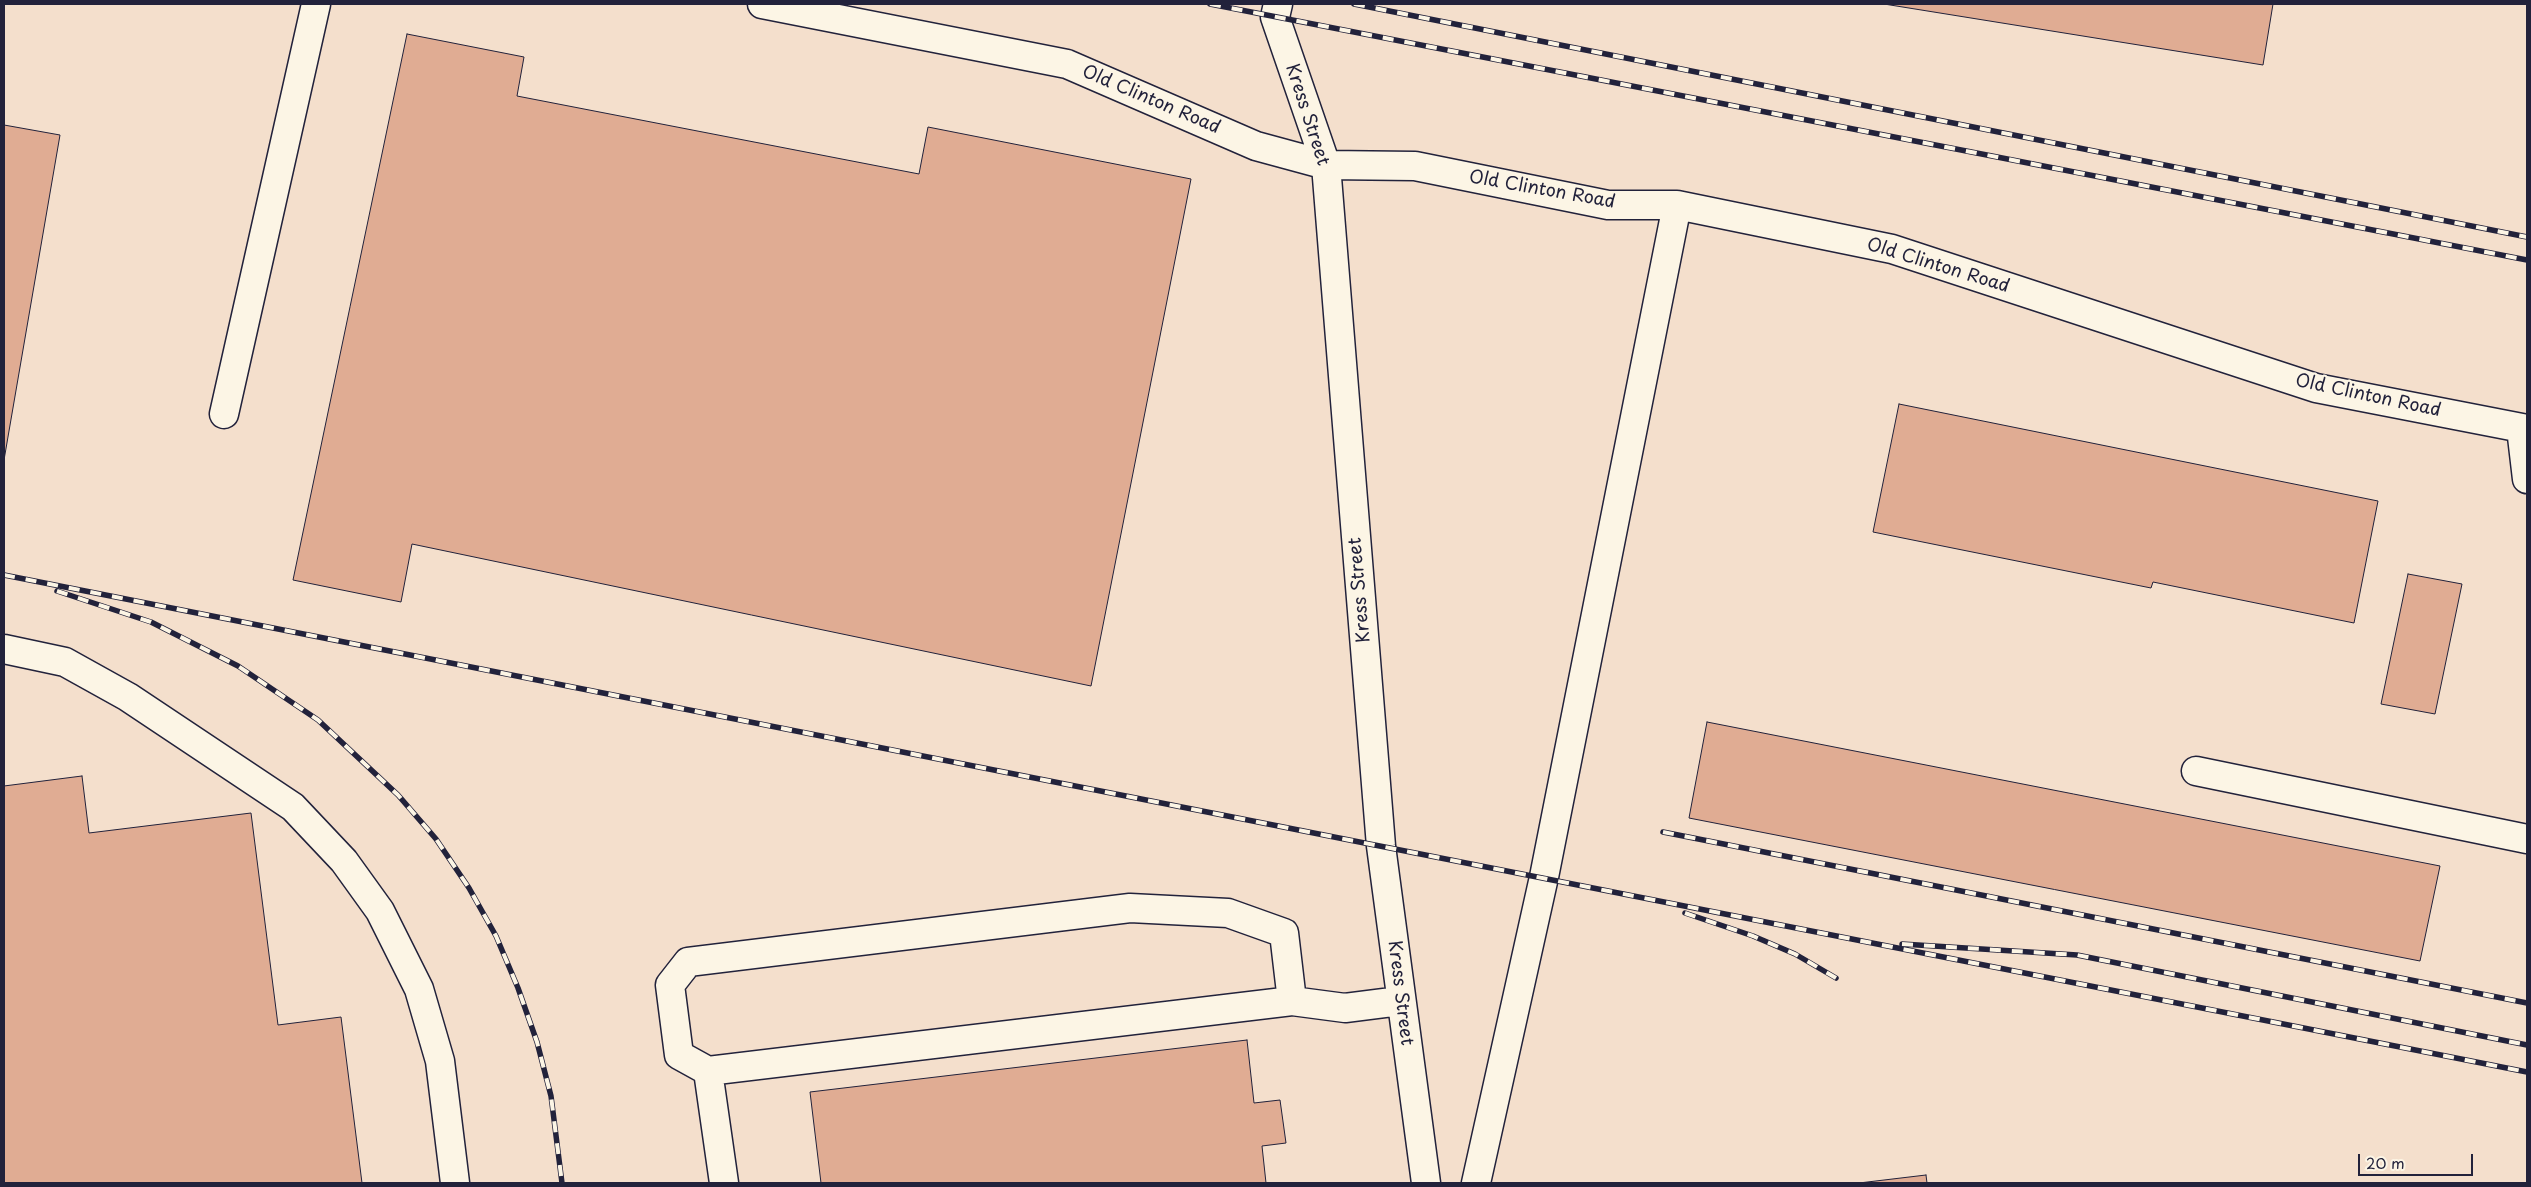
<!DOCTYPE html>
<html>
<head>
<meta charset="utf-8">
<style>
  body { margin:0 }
  #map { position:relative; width:2531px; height:1187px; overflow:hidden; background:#fcf5e5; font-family:"Playpen Sans",sans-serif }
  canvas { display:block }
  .frame { position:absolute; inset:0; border:5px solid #22223b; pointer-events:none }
  .scale { position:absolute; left:2358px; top:1154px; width:115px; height:22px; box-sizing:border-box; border:2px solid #22223b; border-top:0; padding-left:6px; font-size:15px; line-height:18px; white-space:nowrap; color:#22223b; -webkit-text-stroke:4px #fcf5e5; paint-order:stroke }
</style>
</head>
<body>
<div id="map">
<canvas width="2531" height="1187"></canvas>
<div class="frame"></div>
<div class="scale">20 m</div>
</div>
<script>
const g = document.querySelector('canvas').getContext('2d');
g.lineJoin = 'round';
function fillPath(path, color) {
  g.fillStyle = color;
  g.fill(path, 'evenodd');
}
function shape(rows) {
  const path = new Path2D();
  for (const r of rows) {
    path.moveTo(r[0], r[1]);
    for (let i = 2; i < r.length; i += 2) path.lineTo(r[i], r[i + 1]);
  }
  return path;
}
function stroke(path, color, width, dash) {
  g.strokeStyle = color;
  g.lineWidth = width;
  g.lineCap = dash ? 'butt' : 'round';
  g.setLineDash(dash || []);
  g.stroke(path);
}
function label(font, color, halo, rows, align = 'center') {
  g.font = font + ' "Playpen Sans",sans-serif';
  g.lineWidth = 4.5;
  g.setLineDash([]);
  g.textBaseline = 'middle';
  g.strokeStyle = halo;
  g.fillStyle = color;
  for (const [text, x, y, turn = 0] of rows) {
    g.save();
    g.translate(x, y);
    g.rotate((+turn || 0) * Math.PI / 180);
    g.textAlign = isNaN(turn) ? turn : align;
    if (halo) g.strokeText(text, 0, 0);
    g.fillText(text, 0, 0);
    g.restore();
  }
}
const built = shape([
  [4,4,2527,4,2527,1183,4,1183]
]);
const building = shape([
  [1884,4,2273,4,2263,65,1884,4],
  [407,34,524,57,517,96,919,174,928,127,1191,179,1091,686,412,544,401,602,293,580,407,34],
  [4,125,60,135,4,460,4,125],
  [1899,404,2378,501,2354,623,2153,582,2151,588,1873,532,1899,404],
  [2408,574,2462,584,2435,714,2381,704,2408,574],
  [1707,722,2440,866,2420,961,1689,818,1707,722],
  [82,776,89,833,251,813,278,1025,341,1017,362,1183,4,1183,4,786,82,776],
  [1247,1040,1254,1103,1280,1100,1286,1143,1262,1146,1266,1183,821,1183,810,1092,1247,1040],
  [1926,1175,1927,1183,1859,1183,1926,1175]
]);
const minor = shape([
  [762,4,1067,64,1256,146,1326,165,1415,166,1608,205,1677,205,1892,249,2316,388,2527,429],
  [1278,4,1275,17,1326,165,1381,846,1426,1183],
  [224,414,316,4],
  [2521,428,2527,479],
  [4,649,65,662,128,697,293,807,344,861,380,911,419,989,440,1061,455,1183],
  [2196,771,2527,839],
  [1292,1001,1284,933,1228,913,1130,908,688,962,670,985,679,1055,708,1071,1292,1001,1345,1008,1400,1001],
  [708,1071,724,1183],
  [1476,1183,1544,877,1677,205]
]);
const rail = shape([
  [1210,4,2527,260],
  [1354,4,2527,237],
  [4,575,2527,1072],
  [57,591,151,622,238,666,318,720,398,795,436,839,469,888,496,936,518,988,537,1042,551,1096,562,1183],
  [1663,832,2527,1003],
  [1685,913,1753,936,1795,954,1836,978],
  [1902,944,2077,955,2527,1045]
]);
const streetNames = [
  ["Old Clinton Road",1151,100,23],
  ["Kress Street",1307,115,72],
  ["Old Clinton Road",1542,190,10],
  ["Old Clinton Road",1938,266,17],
  ["Old Clinton Road",2368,396,12],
  ["Kress Street",1360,590,-95],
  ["Kress Street",1400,993,83]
];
fillPath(built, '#f4dfcc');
fillPath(building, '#e0ac93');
stroke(building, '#22223b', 1);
stroke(minor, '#22223b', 31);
stroke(minor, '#fcf5e5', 28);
stroke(rail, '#22223b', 5.5);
stroke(rail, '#fcf5e5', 4, [11]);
label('18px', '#22223b', '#fcf5e5', streetNames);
</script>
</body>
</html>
